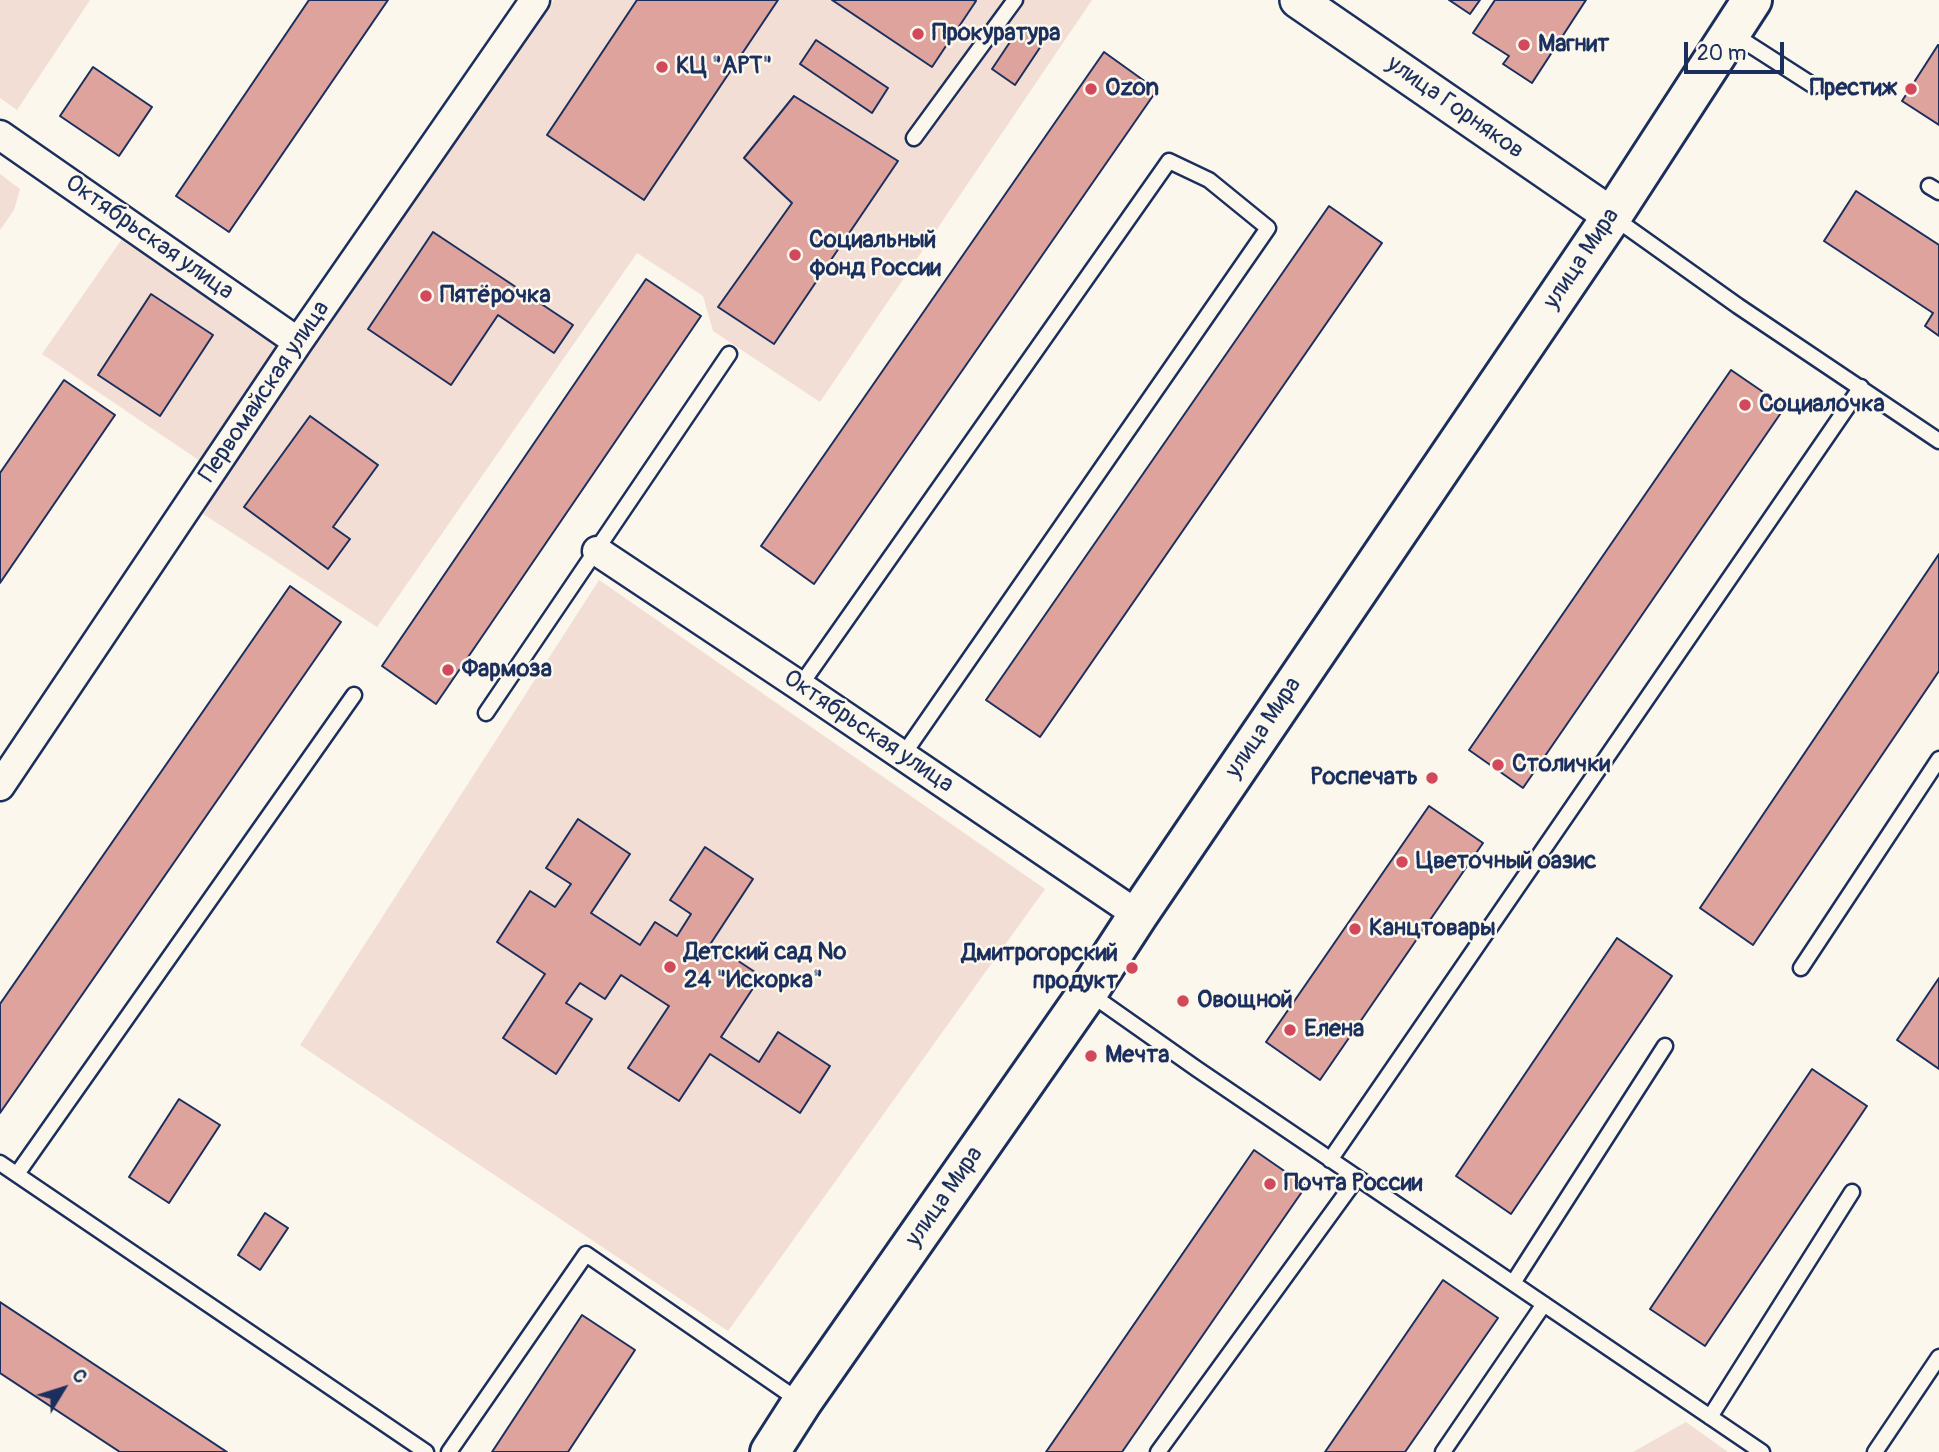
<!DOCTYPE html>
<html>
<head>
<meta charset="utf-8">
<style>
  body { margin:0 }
  #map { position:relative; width:1939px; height:1452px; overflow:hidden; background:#fbf7ec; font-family:Pangolin,sans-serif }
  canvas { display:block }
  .north { position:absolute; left:28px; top:1354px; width:70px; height:70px; -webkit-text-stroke:5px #fbf7ec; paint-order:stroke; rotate:52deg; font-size:19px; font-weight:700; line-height:28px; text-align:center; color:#1b2f5e }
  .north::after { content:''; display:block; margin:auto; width:24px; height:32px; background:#1b2f5e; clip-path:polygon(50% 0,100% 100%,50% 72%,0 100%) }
  .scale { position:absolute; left:1684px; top:42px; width:100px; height:32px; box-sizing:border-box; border:4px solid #1b2f5e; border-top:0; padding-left:9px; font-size:21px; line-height:24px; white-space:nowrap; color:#1b2f5e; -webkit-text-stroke:5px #fbf7ec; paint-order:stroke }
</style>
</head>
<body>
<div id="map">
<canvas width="1939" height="1452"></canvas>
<div class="north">С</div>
<div class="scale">20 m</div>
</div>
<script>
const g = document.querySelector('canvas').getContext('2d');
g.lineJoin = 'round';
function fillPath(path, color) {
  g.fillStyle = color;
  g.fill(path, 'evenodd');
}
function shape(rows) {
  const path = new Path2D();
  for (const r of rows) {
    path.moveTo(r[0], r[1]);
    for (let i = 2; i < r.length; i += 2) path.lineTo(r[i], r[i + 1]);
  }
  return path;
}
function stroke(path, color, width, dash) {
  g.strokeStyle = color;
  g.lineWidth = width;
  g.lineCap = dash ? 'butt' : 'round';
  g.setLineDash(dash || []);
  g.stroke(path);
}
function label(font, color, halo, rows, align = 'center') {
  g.font = font + ' Pangolin,sans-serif';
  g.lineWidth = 5;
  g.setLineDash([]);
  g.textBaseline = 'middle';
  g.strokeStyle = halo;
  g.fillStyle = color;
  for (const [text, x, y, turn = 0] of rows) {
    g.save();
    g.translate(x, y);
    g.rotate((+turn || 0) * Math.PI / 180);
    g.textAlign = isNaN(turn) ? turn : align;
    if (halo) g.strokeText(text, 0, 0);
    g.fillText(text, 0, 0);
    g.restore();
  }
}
const built = shape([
  [0,0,90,0,17,110,0,98],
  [554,0,1092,0,820,402,713,331,703,296,637,253,377,627,180,499,200,461,42,354,124,236,304,359],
  [0,174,20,189,14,210,0,230],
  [599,580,1045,889,728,1331,300,1045],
  [1686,1422,1728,1452,1633,1452]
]);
const building = shape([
  [309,0,388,0,229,232,176,196,309,0],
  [637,0,778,0,644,200,547,135,637,0],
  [832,0,974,0,976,1,932,67,832,0],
  [1449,0,1480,0,1470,14,1449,0],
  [1495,0,1586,0,1532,83,1503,64,1509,56,1473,33,1495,0],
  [1020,27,1043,43,1015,85,992,69,1020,27],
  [816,40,888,88,872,113,800,64,816,40],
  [1938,45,1939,45,1939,125,1902,101,1938,45],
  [1104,52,1157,90,814,584,761,546,1104,52],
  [93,67,152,107,119,156,60,116,93,67],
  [794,96,898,161,774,344,718,307,792,203,744,158,794,96],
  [1856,191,1939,245,1939,336,1925,326,1933,313,1824,241,1856,191],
  [1329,206,1382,243,1040,737,986,700,1329,206],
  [433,232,573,325,554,353,498,315,451,385,368,329,433,232],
  [646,279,701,316,436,704,382,666,646,279],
  [151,294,213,335,160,416,98,375,151,294],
  [1731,370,1785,407,1523,788,1469,750,1731,370],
  [64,380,115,415,0,583,0,473,64,380],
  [310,416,378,465,333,527,350,539,328,569,244,507,310,416],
  [1939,554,1939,671,1753,945,1700,908,1939,554],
  [290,586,341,622,0,1113,0,1004,290,586],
  [1429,806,1483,843,1320,1080,1266,1042,1429,806],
  [578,819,630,854,591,913,640,945,655,922,677,936,691,914,670,900,705,847,753,879,711,943,761,976,721,1037,759,1062,778,1032,830,1066,800,1113,710,1054,679,1101,628,1068,669,1006,621,975,605,999,580,983,566,1003,592,1019,556,1074,503,1038,545,974,497,942,530,891,555,907,571,884,546,868,578,819],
  [1617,938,1672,976,1511,1214,1456,1176,1617,938],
  [1939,978,1939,1069,1897,1040,1939,978],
  [1812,1069,1867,1106,1705,1346,1650,1309,1812,1069],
  [179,1099,220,1125,169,1203,129,1177,179,1099],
  [1254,1150,1306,1186,1122,1452,1046,1452,1254,1150],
  [265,1213,288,1228,260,1270,238,1255,265,1213],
  [1443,1280,1498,1318,1405,1452,1325,1452,1443,1280],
  [0,1302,227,1452,120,1452,0,1373,0,1302],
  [582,1315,635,1350,568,1452,492,1452,582,1315]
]);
const service = shape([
  [1733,34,1814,86],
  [914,138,1015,0],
  [1929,186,1939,192],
  [1613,217,1738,306,1939,441],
  [800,686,1169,161,1209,180,1268,228,903,755],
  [486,713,729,354],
  [1801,968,1939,759],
  [1089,993,1197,1069,1762,1452],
  [1330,1160,1861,387],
  [0,1163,426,1452],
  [17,1174,354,695],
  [1513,1283,1665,1046],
  [1710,1417,1852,1192],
  [449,1452,586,1254,801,1402],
  [1158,1452,1357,1178],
  [1443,1452,1544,1304],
  [1875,1452,1939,1357]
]);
const minor = shape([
  [0,135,298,342],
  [597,551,800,686,1138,915],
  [0,786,298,342,535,0]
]);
const tertiary = shape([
  [1298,0,1612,216]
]);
const secondary = shape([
  [770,1452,802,1402,1088,992,1138,915,1612,216,1752,0]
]);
const markers = [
  [918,34,7,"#d1495b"],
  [1524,45,7,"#d1495b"],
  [662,67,7,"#d1495b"],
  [1091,89,7,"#d1495b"],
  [1911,89,7,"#d1495b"],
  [795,255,7,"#d1495b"],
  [426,296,7,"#d1495b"],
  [1745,405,7,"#d1495b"],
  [448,670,7,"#d1495b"],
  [1498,765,7,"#d1495b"],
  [1432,778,7,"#d1495b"],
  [1402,862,7,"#d1495b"],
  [1355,929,7,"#d1495b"],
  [670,967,7,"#d1495b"],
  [1132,968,7,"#d1495b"],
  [1183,1001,7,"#d1495b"],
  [1290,1030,7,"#d1495b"],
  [1091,1056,7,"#d1495b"],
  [1270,1184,7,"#d1495b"]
];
const poiNames = [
  ["Прокуратура",932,34],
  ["Магнит",1538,45],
  ["КЦ \"АРТ\"",676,67],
  ["Ozon",1105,89],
  ["Престиж",1897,89,"right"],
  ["Социальный",809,241],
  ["фонд России",809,269],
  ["Пятёрочка",440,296],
  ["Социалочка",1759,405],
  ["Фармоза",462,670],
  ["Столички",1512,765],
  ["Роспечать",1418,778,"right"],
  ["Цветочный оазис",1416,862],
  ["Канцтовары",1369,929],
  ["Детский сад №",684,953],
  ["24 \"Искорка\"",684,981],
  ["Дмитрогорский",1118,954,"right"],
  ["продукт",1118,982,"right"],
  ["Овощной",1197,1001],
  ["Елена",1304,1030],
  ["Мечта",1105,1056],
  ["Почта России",1284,1184]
];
const streetNames = [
  ["улица Горняков",1455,108,35],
  ["Октябрьская улица",149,238,35],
  ["улица Мира",1582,259,-56],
  ["Первомайская улица",265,392,-56],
  ["улица Мира",1264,728,-56],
  ["Октябрьская улица",868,732,34],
  ["улица Мира",945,1197,-55]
];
fillPath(built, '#f2ded4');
fillPath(building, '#dda39c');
stroke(building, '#1b2f5e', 2);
stroke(service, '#1b2f5e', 19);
stroke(minor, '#1b2f5e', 33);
stroke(tertiary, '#1b2f5e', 40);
stroke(secondary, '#1b2f5e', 44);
stroke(service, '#fbf7ec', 14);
stroke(minor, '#fbf7ec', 28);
stroke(tertiary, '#fbf7ec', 35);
stroke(secondary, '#fbf7ec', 38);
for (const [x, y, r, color] of markers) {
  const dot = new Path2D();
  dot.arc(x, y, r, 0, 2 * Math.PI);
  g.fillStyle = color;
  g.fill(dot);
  stroke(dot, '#fbf7ec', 2.5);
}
label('bold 24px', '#1b2f5e', '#fbf7ec', poiNames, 'left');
label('24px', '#1b2f5e', '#fbf7ec', streetNames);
</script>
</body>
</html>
